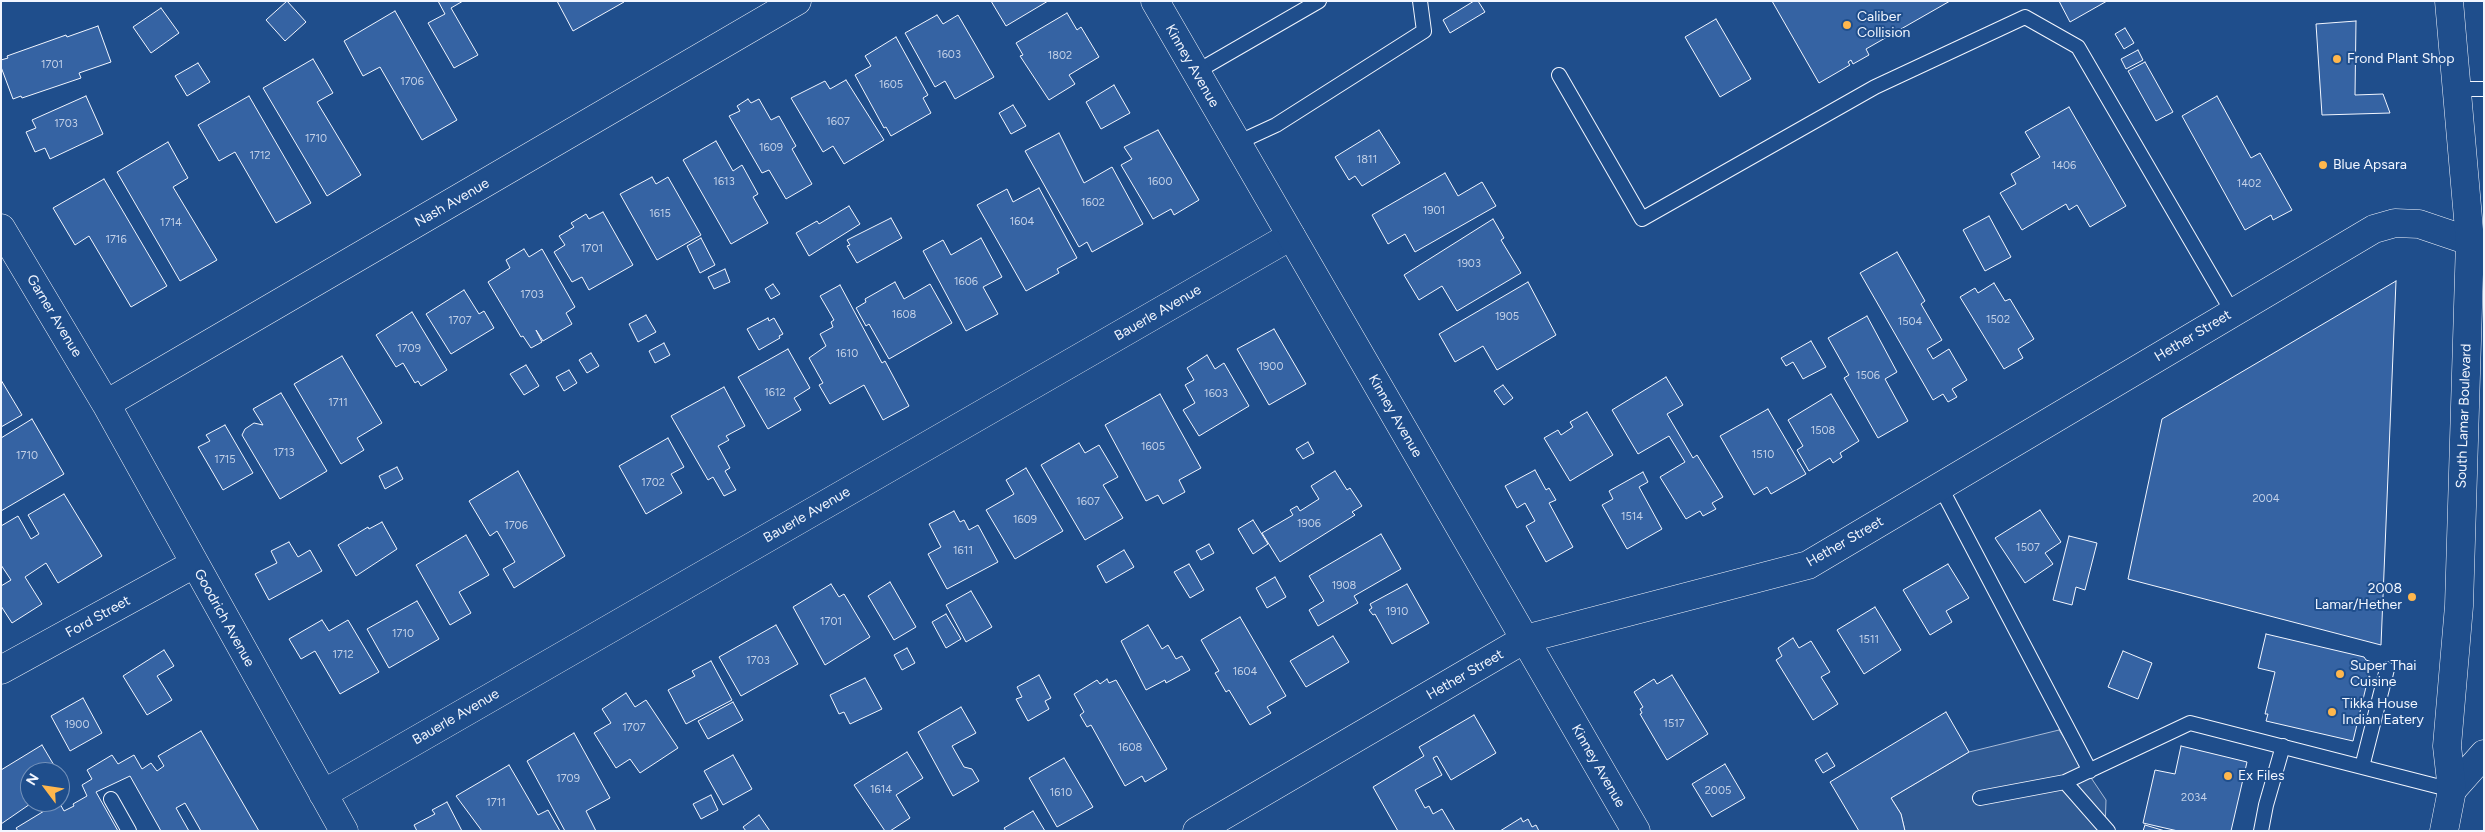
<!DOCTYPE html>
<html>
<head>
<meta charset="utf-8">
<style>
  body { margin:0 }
  #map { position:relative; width:2485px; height:832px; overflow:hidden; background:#1f4e8c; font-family:Figtree,sans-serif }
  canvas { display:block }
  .frame { position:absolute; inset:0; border:2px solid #f2f6ff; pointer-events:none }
  .north { position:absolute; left:20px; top:762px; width:50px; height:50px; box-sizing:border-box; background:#1f4e8c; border:1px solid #7391ba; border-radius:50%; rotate:301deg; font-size:14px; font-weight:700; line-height:20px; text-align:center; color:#f2f6ff }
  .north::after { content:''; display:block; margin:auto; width:18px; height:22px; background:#ffb74d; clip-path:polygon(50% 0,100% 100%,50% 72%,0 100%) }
</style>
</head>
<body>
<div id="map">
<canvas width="2485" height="832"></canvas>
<div class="frame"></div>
<div class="north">N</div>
</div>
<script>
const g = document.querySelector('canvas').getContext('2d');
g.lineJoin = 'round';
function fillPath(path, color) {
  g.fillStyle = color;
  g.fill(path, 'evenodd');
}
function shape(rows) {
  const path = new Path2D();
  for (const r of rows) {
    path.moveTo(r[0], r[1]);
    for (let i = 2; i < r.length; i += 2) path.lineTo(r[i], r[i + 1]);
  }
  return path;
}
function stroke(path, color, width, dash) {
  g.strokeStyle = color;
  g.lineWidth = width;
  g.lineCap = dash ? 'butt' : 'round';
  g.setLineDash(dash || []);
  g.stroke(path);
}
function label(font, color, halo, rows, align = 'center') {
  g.font = font + ' Figtree,sans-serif';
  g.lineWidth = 4;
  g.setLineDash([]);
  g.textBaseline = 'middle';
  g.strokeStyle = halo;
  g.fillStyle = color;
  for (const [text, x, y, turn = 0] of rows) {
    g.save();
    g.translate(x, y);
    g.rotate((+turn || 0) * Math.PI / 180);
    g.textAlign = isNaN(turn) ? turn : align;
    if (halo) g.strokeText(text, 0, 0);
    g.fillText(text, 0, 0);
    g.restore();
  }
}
const parking = shape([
  [2059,730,2106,800,2105,831,1905,831,1901,814,1891,798,1969,752,2059,730]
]);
const building = shape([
  [287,1,306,22,285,41,266,20,287,1],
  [438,1,463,1,451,8,478,55,454,68,428,23,445,14,438,1],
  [557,1,623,1,624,2,573,31,557,1],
  [991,1,1048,1,1006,26,991,1],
  [1474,1,1478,1,1485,12,1450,33,1443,20,1474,1],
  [1772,1,1950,1,1866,49,1869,55,1853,64,1851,60,1848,62,1850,65,1819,83,1772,1],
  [2059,1,2107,1,2070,22,2059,1],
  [161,8,179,33,151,53,133,27,161,8],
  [395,11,457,120,422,140,380,67,363,76,344,41,395,11],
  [1067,13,1077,30,1081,27,1099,57,1069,75,1075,84,1049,100,1020,56,1023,55,1016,43,1067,13],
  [937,15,943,24,958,15,994,77,955,99,945,81,935,87,905,33,937,15],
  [1716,19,1751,79,1720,97,1685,37,1716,19],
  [2356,21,2355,95,2383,94,2390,113,2322,115,2316,24,2356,21],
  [98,26,111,62,79,73,81,78,22,98,21,96,13,99,1,67,1,60,8,58,7,56,66,35,67,37,98,26],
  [2125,28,2134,43,2124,49,2115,34,2125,28],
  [896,37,928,95,923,98,931,113,891,136,886,127,884,128,855,75,871,66,865,56,896,37],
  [2138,50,2143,60,2126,69,2121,59,2138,50],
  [313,59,333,93,317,102,361,175,327,196,263,88,313,59],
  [2145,62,2173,112,2156,121,2128,71,2145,62],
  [198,63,210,82,187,96,175,76,198,63],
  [846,80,884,140,844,164,833,146,823,152,791,98,825,81,830,89,846,80],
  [1114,85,1130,113,1101,129,1086,102,1114,85],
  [86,96,103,134,50,159,45,148,35,152,26,132,36,128,32,120,86,96],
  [249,96,311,203,276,223,235,152,219,161,198,125,249,96],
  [2217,96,2251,158,2260,153,2292,210,2273,220,2271,215,2245,230,2182,116,2217,96],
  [748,99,751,103,759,99,771,120,779,116,796,146,792,149,812,184,786,199,769,170,762,173,729,116,740,111,737,106,748,99],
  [1013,105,1026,126,1011,134,999,113,1013,105],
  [2069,107,2126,206,2090,227,2077,205,2069,210,2066,204,2022,230,2000,193,2016,184,2011,174,2040,157,2025,132,2069,107],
  [1158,130,1199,200,1174,215,1171,209,1153,219,1121,165,1132,159,1124,147,1158,130],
  [1379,130,1400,163,1362,186,1355,176,1349,180,1335,157,1379,130],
  [1059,133,1084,183,1112,167,1143,224,1092,252,1087,242,1079,247,1025,151,1059,133],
  [716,141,733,171,742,165,758,194,753,197,768,223,731,244,683,160,716,141],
  [168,142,188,178,173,187,217,260,180,281,117,172,168,142],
  [1445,173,1458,196,1482,182,1496,206,1415,252,1405,234,1388,244,1372,215,1445,173],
  [652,177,656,184,668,177,701,235,657,260,620,194,652,177],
  [104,179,167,286,131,307,89,236,75,245,53,208,104,179],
  [1039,188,1077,258,1057,269,1059,273,1026,291,977,205,1007,189,1013,202,1039,188],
  [849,206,860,224,809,256,796,233,817,221,819,224,849,206],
  [603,212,633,265,589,290,582,277,572,282,554,252,565,245,559,236,574,227,571,223,586,214,589,219,603,212],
  [1989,216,2011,257,1985,271,1963,230,1989,216],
  [891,218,902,238,857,263,847,246,850,245,847,240,891,218],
  [1493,219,1504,238,1501,240,1521,273,1457,311,1442,286,1419,300,1404,275,1493,219],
  [701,238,715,265,700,273,687,246,701,238],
  [981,238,1002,277,983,287,998,314,966,331,923,251,943,240,951,255,981,238],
  [524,249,529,257,542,249,575,307,566,313,572,324,543,341,536,330,542,342,531,348,523,336,521,337,488,282,510,268,506,260,524,249],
  [1897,252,1925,301,1921,304,1942,340,1927,349,1933,359,1949,349,1967,380,1952,389,1957,397,1948,402,1943,394,1933,400,1860,273,1897,252],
  [725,269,730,282,714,289,708,277,725,269],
  [2396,281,2381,645,2128,579,2162,419,2396,281],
  [895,282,904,299,930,284,952,323,889,359,869,324,866,326,856,308,866,302,865,299,895,282],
  [1528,282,1556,335,1497,370,1483,346,1455,362,1439,334,1528,282],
  [1994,283,2005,301,2010,299,2034,339,2018,349,2023,358,2004,369,1960,297,1975,288,1978,293,1994,283],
  [773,284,780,294,771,299,765,289,773,284],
  [840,285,882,363,885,361,909,406,883,420,864,385,830,404,819,385,823,383,809,358,826,346,820,334,833,327,831,322,834,320,820,296,840,285],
  [464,290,479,314,484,311,494,328,451,354,426,314,464,290],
  [412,312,447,370,421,386,418,381,415,383,403,363,396,367,376,335,412,312],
  [646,315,656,332,638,342,629,324,646,315],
  [1867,316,1897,372,1885,379,1908,421,1878,438,1844,378,1849,375,1828,338,1867,316],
  [768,318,769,321,774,318,783,334,779,336,780,338,759,350,747,329,768,318],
  [1274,329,1306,384,1269,405,1237,349,1274,329],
  [1811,341,1826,367,1803,379,1793,362,1786,366,1781,358,1811,341],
  [664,343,670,355,655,363,649,351,664,343],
  [788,349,810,388,794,398,801,410,768,429,738,377,788,349],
  [591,353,599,366,587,373,579,360,591,353],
  [1207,355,1215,369,1224,363,1249,406,1199,436,1183,410,1195,403,1185,385,1194,380,1187,368,1207,355],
  [342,356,382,423,357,438,364,450,341,464,294,384,342,356],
  [526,365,539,386,524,395,510,374,526,365],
  [569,370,577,383,564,391,556,377,569,370],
  [1666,377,1683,405,1667,414,1693,458,1697,455,1723,497,1712,503,1716,509,1703,516,1700,511,1686,519,1660,477,1685,462,1669,436,1638,454,1612,410,1666,377],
  [1,380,22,415,1,427,1,380],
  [1503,385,1513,398,1504,405,1494,391,1503,385],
  [724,387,745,426,726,436,729,440,718,446,730,468,725,471,736,490,724,496,713,477,708,480,671,416,724,387],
  [281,393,327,471,280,499,242,435,245,429,254,423,263,425,253,409,281,393],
  [1160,394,1201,468,1179,480,1185,492,1163,504,1158,495,1146,501,1105,425,1160,394],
  [1831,394,1859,441,1840,453,1842,457,1833,463,1830,458,1809,471,1797,450,1803,446,1788,420,1831,394],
  [1768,409,1806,474,1771,494,1767,487,1754,495,1720,436,1768,409],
  [1587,412,1613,455,1570,481,1544,438,1558,430,1561,435,1573,427,1570,422,1587,412],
  [32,419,64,474,1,511,1,438,32,419],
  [225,425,253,473,223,490,198,447,210,441,206,435,225,425],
  [668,438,684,467,671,474,682,493,646,514,619,466,668,438],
  [1308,442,1314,453,1303,459,1296,449,1308,442],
  [1079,443,1085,453,1099,445,1118,477,1103,485,1123,518,1085,540,1041,465,1079,443],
  [397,467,403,479,385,489,379,476,397,467],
  [1026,468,1063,531,1015,559,986,510,1014,494,1006,480,1026,468],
  [1535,470,1546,490,1549,488,1556,500,1549,503,1573,547,1546,562,1526,526,1535,521,1525,503,1517,508,1505,486,1535,470],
  [518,471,565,556,514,588,503,569,515,562,497,531,490,536,469,501,518,471],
  [1335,471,1347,490,1350,488,1362,506,1352,512,1355,515,1280,562,1262,533,1293,515,1290,510,1297,506,1300,511,1319,499,1311,486,1335,471],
  [1643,472,1648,482,1639,487,1662,529,1627,549,1602,505,1613,499,1609,491,1643,472],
  [64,494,102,556,58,583,46,563,25,577,42,604,12,623,1,606,1,586,11,580,1,565,1,526,18,516,31,539,39,534,28,515,64,494],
  [2040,510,2061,542,2045,553,2053,564,2025,583,1995,538,2040,510],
  [954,511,960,522,964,520,969,530,978,525,998,562,947,589,928,554,941,547,929,524,954,511],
  [1253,520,1268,544,1253,554,1238,529,1253,520],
  [382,522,397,549,356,576,338,545,368,527,369,529,382,522],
  [1381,534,1401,569,1354,596,1358,603,1318,626,1309,610,1324,601,1309,576,1381,534],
  [466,535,489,575,459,592,471,613,450,625,416,565,466,535],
  [2069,536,2097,543,2085,590,2076,587,2072,605,2053,600,2069,536],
  [289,542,298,557,310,550,322,571,269,600,255,574,277,563,271,551,289,542],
  [1209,544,1214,553,1201,560,1196,551,1209,544],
  [1124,550,1134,567,1106,583,1097,566,1124,550],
  [1189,564,1204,590,1190,598,1174,572,1189,564],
  [1948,564,1969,598,1946,611,1952,622,1930,635,1903,590,1948,564],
  [1275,577,1286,597,1267,608,1256,588,1275,577],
  [890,582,916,627,894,640,868,596,890,582],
  [831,584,839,597,844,594,870,637,825,665,793,607,831,584],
  [1407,584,1429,623,1392,644,1375,614,1373,615,1369,610,1372,608,1370,604,1407,584],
  [971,591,992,627,966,642,946,605,971,591],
  [417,601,439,639,389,668,367,629,417,601],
  [1875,607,1901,650,1864,674,1837,630,1875,607],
  [946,614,961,639,946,648,932,622,946,614],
  [1240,617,1286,696,1267,707,1271,713,1250,725,1229,690,1226,692,1215,673,1219,671,1201,640,1240,617],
  [322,620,329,631,348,620,379,672,340,694,315,651,301,659,289,639,322,620],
  [776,625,798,664,741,696,719,657,776,625],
  [1148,625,1162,649,1168,645,1176,659,1182,656,1190,670,1166,683,1165,680,1146,690,1121,641,1148,625],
  [2266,634,2364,657,2366,660,2372,662,2353,741,2266,721,2268,714,2265,714,2275,672,2258,668,2266,634],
  [1333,636,1349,662,1306,687,1290,661,1333,636],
  [1793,638,1799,648,1811,641,1830,672,1821,677,1838,704,1813,720,1776,660,1782,656,1778,648,1793,638],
  [907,648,915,663,902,670,894,655,907,648],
  [164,650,174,666,157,676,172,700,147,715,123,676,164,650],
  [2123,651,2152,663,2138,699,2108,687,2123,651],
  [711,661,732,700,686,724,668,690,695,676,692,671,711,661],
  [1039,675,1051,698,1045,701,1049,709,1028,721,1016,699,1022,697,1017,687,1039,675],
  [1672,675,1708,734,1667,760,1640,714,1642,713,1640,709,1643,707,1634,692,1654,679,1657,684,1672,675],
  [865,678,882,709,850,724,844,712,839,714,830,695,865,678],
  [1107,679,1109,683,1116,680,1167,769,1145,782,1142,776,1125,786,1091,725,1087,727,1080,715,1084,712,1074,694,1097,680,1100,684,1107,679],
  [626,693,635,707,646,700,678,748,640,773,630,759,616,768,594,733,611,723,602,709,626,693],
  [83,698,102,733,70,751,51,716,83,698],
  [733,702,743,720,708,739,698,721,733,702],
  [961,707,976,733,952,746,964,767,972,769,979,781,953,796,918,732,961,707],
  [1946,712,1969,752,1891,798,1901,814,1905,831,1859,831,1830,782,1946,712],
  [1474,715,1496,753,1451,780,1437,756,1433,758,1442,775,1415,790,1425,808,1429,806,1433,814,1442,809,1455,831,1398,831,1373,787,1424,756,1419,747,1474,715],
  [201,731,259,831,201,831,185,803,176,808,189,831,161,831,130,776,96,792,118,831,18,831,16,828,59,802,64,811,74,806,73,804,87,796,82,785,92,779,87,770,112,755,118,764,134,755,142,769,151,763,157,771,164,766,158,756,201,731],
  [574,733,610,798,586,811,596,831,565,831,527,761,574,733],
  [42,745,58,772,30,772,30,802,33,802,1,824,1,770,42,745],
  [2181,746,2247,762,2231,831,2178,831,2143,823,2155,770,2175,774,2181,746],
  [907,752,923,778,896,795,910,818,890,831,885,831,854,785,907,752],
  [1827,753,1835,766,1823,773,1815,760,1827,753],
  [733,755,752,789,723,805,704,771,733,755],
  [1064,758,1093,807,1057,827,1029,778,1064,758],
  [1725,764,1745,798,1712,817,1692,784,1725,764],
  [509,765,538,815,548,810,560,831,482,831,456,796,509,765],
  [60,775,65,783,60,787,60,775],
  [711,795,718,810,701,819,693,804,711,795],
  [447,802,462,831,417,831,414,825,435,814,432,810,447,802],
  [1033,811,1045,831,1006,831,1004,828,1033,811],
  [759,815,770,831,746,831,743,827,759,815],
  [1521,818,1523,822,1528,819,1532,827,1536,825,1539,831,1500,831,1521,818],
  [2145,825,2165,831,2143,831,2145,825]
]);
const service = shape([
  [1196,72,1319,1],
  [1559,75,1642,219,1875,87,2025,17,2078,47,2233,313],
  [2457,89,2484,89],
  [1237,143,1276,125,1424,31,1420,1],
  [1940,486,2090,771],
  [2362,767,2387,669],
  [2065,782,2108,831],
  [1980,798,2065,782,2190,723,2452,790],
  [111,799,129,831],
  [2261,831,2266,805,2283,746]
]);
const minor = shape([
  [1,228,106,404,344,831],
  [106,404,797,1],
  [1,670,194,564],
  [323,794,1291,236]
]);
const tertiary = shape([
  [1155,1,1636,831],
  [2452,790,2484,754],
  [1197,831,1525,639,1808,565,2374,229,2395,223,2419,224,2484,246]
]);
const primary = shape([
  [2444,831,2452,790,2447,746,2459,606,2470,241,2449,1]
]);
const markers = [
  [1847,25,5,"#ffb74d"],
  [2337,59,5,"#ffb74d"],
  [2323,165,5,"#ffb74d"],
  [2412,597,5,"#ffb74d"],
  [2340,674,5,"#ffb74d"],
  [2332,712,5,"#ffb74d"],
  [2228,776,5,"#ffb74d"]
];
const numberNames = [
  ["1603",949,55],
  ["1802",1060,56],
  ["1701",52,65],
  ["1706",412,82],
  ["1605",891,85],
  ["1607",838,122],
  ["1703",66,124],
  ["1710",316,139],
  ["1609",771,148],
  ["1712",260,156],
  ["1811",1367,160],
  ["1406",2064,166],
  ["1613",724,182],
  ["1600",1160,182],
  ["1402",2249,184],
  ["1602",1093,203],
  ["1901",1434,211],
  ["1615",660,214],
  ["1604",1022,222],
  ["1714",171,223],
  ["1716",116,240],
  ["1701",592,249],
  ["1903",1469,264],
  ["1606",966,282],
  ["1703",532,295],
  ["1608",904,315],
  ["1905",1507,317],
  ["1502",1998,320],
  ["1707",460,321],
  ["1504",1910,322],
  ["1709",409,349],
  ["1610",847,354],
  ["1900",1271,367],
  ["1506",1868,376],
  ["1612",775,393],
  ["1603",1216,394],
  ["1711",338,403],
  ["1508",1823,431],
  ["1605",1153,447],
  ["1713",284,453],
  ["1510",1763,455],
  ["1710",27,456],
  ["1715",225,460],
  ["1702",653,483],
  ["2004",2266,499],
  ["1607",1088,502],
  ["1514",1632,517],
  ["1609",1025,520],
  ["1906",1309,524],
  ["1706",516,526],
  ["1507",2028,548],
  ["1611",963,551],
  ["1908",1344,586],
  ["1910",1397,612],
  ["1701",831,622],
  ["1710",403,634],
  ["1511",1869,640],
  ["1712",343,655],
  ["1703",758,661],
  ["1604",1245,672],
  ["1517",1674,724],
  ["1900",77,725],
  ["1707",634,728],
  ["1608",1130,748],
  ["1709",568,779],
  ["1614",881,790],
  ["2005",1718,791],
  ["1610",1061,793],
  ["2034",2194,798],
  ["1711",496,803]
];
const poiNames = [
  ["Caliber",1857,17],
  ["Collision",1857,33],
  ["Frond Plant Shop",2347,59],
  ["Blue Apsara",2333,165],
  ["2008",2402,589,"right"],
  ["Lamar/Hether",2402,605,"right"],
  ["Super Thai",2350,666],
  ["Cuisine",2350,682],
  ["Tikka House",2342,704],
  ["Indian Eatery",2342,720],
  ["Ex Files",2238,776]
];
const streetNames = [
  ["Kinney Avenue",1192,66,60],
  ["Nash Avenue",452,203,-30],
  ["Bauerle Avenue",1158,313,-30],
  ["Garner Avenue",54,316,59],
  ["Hether Street",2193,336,-31],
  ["Kinney Avenue",1395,416,60],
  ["South Lamar Boulevard",2464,416,-88],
  ["Bauerle Avenue",807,515,-30],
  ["Hether Street",1845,542,-30],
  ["Ford Street",98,617,-29],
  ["Goodrich Avenue",224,618,61],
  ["Hether Street",1465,675,-30],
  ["Bauerle Avenue",456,717,-30],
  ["Kinney Avenue",1598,766,60]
];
fillPath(parking, '#305b95');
stroke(parking, '#a8bbd7', 1);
fillPath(building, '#3563a3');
stroke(building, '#f2f6ff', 1);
stroke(service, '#f2f6ff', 16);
stroke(minor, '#f2f6ff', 29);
stroke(tertiary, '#f2f6ff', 29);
stroke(primary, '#f2f6ff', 29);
stroke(service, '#1f4e8c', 14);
stroke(minor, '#1f4e8c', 28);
stroke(tertiary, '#1f4e8c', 28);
stroke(primary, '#1f4e8c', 28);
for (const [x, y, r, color] of markers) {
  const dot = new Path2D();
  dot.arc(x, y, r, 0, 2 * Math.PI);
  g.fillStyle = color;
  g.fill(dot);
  stroke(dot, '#1f4e8c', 2);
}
label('11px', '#c3d1e8', null, numberNames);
label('14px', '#f2f6ff', '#1f4e8c', poiNames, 'left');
label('14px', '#f2f6ff', '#1f4e8c', streetNames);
</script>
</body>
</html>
